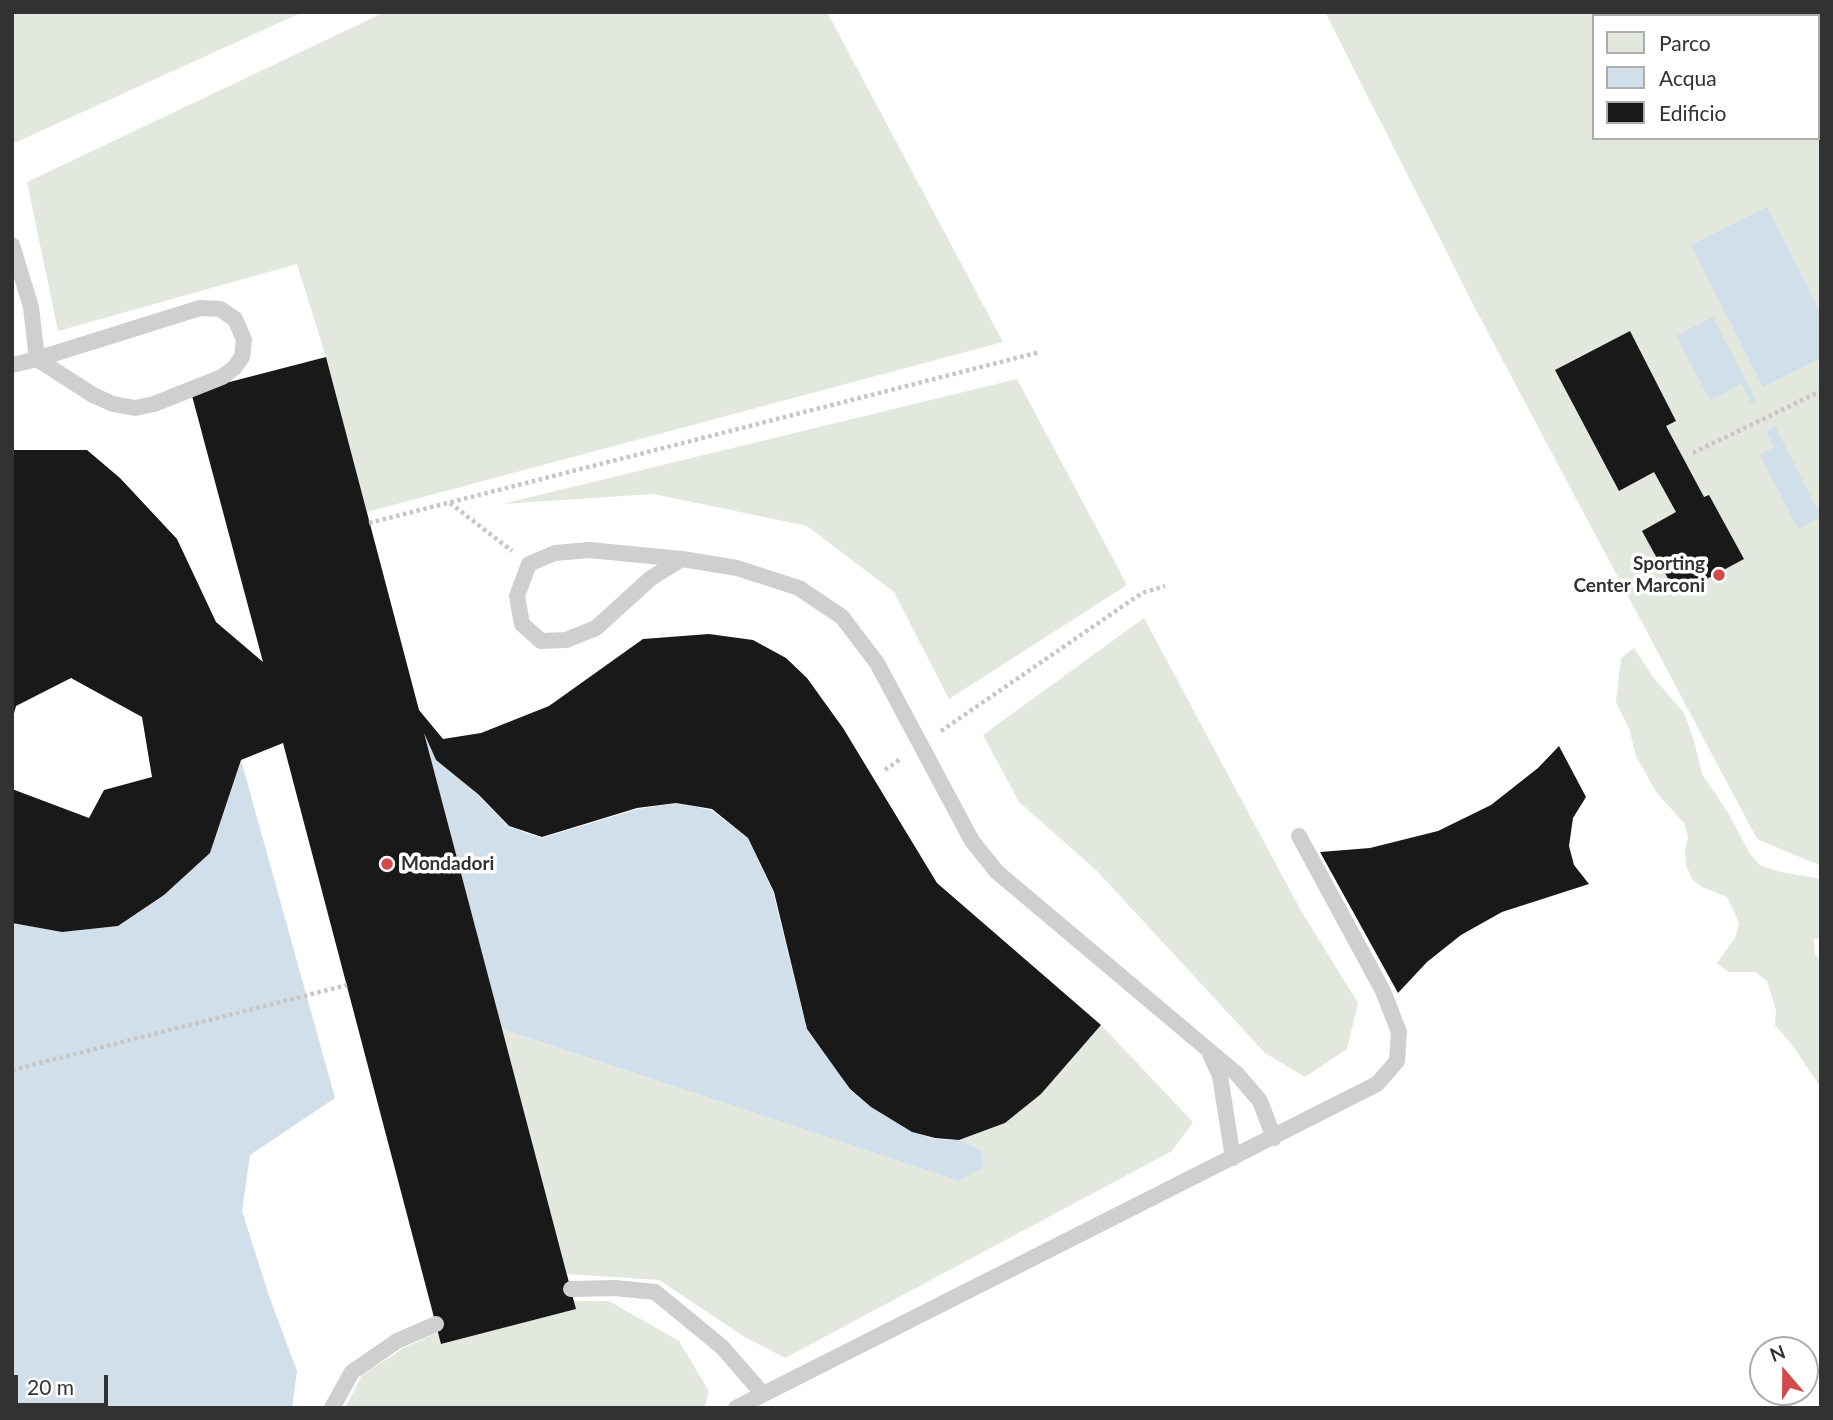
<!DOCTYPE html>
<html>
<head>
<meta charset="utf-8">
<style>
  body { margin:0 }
  #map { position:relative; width:1833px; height:1420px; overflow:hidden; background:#fff; font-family:Lato,sans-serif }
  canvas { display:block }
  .frame { position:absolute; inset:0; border:14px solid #323232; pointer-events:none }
  .legend { position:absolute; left:1592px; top:14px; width:228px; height:126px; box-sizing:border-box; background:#fff; border:2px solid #adadad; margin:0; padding:9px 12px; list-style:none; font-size:21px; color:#323232 }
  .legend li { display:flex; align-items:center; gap:14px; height:35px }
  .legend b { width:35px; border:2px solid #adadad }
  .north { position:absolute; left:1749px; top:1336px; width:70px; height:70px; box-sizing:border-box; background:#fff; border:2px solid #adadad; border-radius:50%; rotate:340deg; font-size:19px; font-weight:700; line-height:28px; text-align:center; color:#323232 }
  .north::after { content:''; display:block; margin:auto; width:24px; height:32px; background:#d34a4d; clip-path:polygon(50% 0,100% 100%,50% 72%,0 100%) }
  .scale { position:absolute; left:14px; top:1375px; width:94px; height:32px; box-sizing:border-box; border:4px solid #323232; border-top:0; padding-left:9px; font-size:21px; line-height:24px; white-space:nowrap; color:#323232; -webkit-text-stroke:5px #fff; paint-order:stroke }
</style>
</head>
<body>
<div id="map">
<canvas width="1833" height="1420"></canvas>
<div class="frame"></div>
<ul class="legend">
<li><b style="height:19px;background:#e2e8dd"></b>Parco</li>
<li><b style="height:19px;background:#d1dfea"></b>Acqua</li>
<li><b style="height:19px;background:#191919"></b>Edificio</li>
</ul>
<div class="north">N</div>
<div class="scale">20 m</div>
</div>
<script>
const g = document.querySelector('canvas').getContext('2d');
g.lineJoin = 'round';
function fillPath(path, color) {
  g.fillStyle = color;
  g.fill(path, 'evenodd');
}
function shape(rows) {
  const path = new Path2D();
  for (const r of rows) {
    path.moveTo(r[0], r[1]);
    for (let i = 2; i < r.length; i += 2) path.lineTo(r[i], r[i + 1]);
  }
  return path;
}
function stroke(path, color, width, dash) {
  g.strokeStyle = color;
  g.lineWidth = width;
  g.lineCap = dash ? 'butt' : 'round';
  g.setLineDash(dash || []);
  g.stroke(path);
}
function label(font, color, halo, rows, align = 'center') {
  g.font = font + ' Lato,sans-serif';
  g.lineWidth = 7;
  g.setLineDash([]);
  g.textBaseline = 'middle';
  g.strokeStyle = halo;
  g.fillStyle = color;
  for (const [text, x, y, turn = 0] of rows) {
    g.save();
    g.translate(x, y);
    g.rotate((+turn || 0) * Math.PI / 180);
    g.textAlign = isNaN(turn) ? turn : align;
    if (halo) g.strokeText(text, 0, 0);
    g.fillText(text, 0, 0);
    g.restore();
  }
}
const green = shape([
  [12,12,303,12,12,144],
  [385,12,827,12,1003,342,367,512,326,357,297,264,58,331,27,182],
  [1325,12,1821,12,1821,866,1757,839,1477,312],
  [1593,16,1817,16,1817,138,1593,138],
  [1017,379,1127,585,949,699,894,592,807,526,654,494,502,504],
  [1144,618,1300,909,1358,1003,1347,1049,1305,1077,1265,1053,1097,871,1019,802,983,735],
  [1634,648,1653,677,1684,713,1694,741,1702,774,1727,811,1750,854,1760,865,1776,871,1821,879,1821,938,1814,939,1815,953,1821,964,1821,1088,1793,1046,1775,1025,1776,1010,1767,981,1755,972,1728,972,1717,963,1735,938,1739,923,1727,897,1702,887,1692,879,1686,865,1685,851,1688,837,1684,823,1656,792,1636,756,1629,728,1616,702,1621,658],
  [1101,1025,1193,1122,1172,1151,785,1358,743,1336,659,1280,567,1274,502,1029,959,1181,981,1150,959,1140,1005,1123,1041,1094],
  [574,1301,609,1301,679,1341,709,1391,705,1406,701,1408,345,1408,362,1375,404,1348,438,1332,442,1344,575,1309]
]);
const water = shape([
  [1767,207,1821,314,1821,358,1763,387,1691,245],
  [1713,317,1757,402,1752,404,1741,384,1710,400,1676,336],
  [1775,426,1821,517,1798,529,1760,455,1774,447,1766,431],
  [424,733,436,760,478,795,509,827,542,838,638,809,676,803,711,810,748,838,773,892,807,1030,830,1059,850,1090,871,1107,912,1132,935,1139,959,1140,981,1150,983,1167,959,1181,502,1029],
  [241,760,335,1098,250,1155,242,1211,269,1296,297,1371,292,1408,12,1408,12,923,62,932,118,926,164,895,210,853]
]);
const building = shape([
  [1760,12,1821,12,1821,53,1817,55,1817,16,1762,16],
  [1630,331,1676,421,1666,426,1704,497,1709,495,1744,559,1677,595,1642,531,1676,512,1654,472,1619,491,1555,370],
  [326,357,419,710,443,739,481,733,549,706,643,639,709,634,753,640,786,658,807,678,843,728,937,883,1101,1025,1041,1094,1005,1123,959,1140,935,1138,912,1132,871,1107,850,1089,807,1029,774,892,748,838,712,809,676,803,637,808,542,837,509,826,479,795,436,760,424,733,576,1309,441,1344,283,743,241,760,210,853,164,895,118,926,62,932,12,923,12,789,89,818,104,790,152,777,142,717,71,678,16,706,12,721,12,450,87,450,120,478,177,539,216,622,263,662,191,392],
  [1559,746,1586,797,1573,818,1569,846,1574,865,1589,884,1502,912,1461,935,1427,962,1398,993,1320,852,1370,848,1438,831,1491,805,1538,768]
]);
const path = shape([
  [1693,453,1821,391],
  [450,503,512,551],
  [369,523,1040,352],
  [941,731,1142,593,1165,586],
  [885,770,902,758],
  [12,1070,347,985]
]);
const lane = shape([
  [12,245,31,307,37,359,12,365],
  [200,308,220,309,235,319,244,340,242,357,234,368,222,377,154,404,135,408,113,404,93,395,37,359,200,308],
  [682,559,651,578,596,628,566,640,541,641,522,624,517,596,529,564,555,553,589,550,682,559,737,568,799,588,842,617,877,663,972,841,997,872,1237,1074,1260,1101,1274,1138],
  [1210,1054,1220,1076,1233,1158],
  [571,1289,615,1288,655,1292,722,1347,763,1394],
  [332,1408,352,1372,397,1341,436,1324],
  [736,1408,1377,1084,1397,1061,1399,1032,1383,991,1299,836]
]);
const markers = [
  [1719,575,7,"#d34a4d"],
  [387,864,7,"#d34a4d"]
];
const poiNames = [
  ["Sporting",1705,564],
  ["Center Marconi",1705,586],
  ["Mondadori",401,864,"left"]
];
fillPath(green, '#e2e8dd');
fillPath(water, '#d1dfea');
fillPath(building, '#191919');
stroke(path, '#c6c6c6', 4.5, [3.5, 3.5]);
stroke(lane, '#cfcfcf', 16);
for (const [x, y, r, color] of markers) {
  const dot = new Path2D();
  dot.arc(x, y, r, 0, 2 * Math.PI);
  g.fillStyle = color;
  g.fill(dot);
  stroke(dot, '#fff', 2.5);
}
label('bold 19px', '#323232', '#fff', poiNames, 'right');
</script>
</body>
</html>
